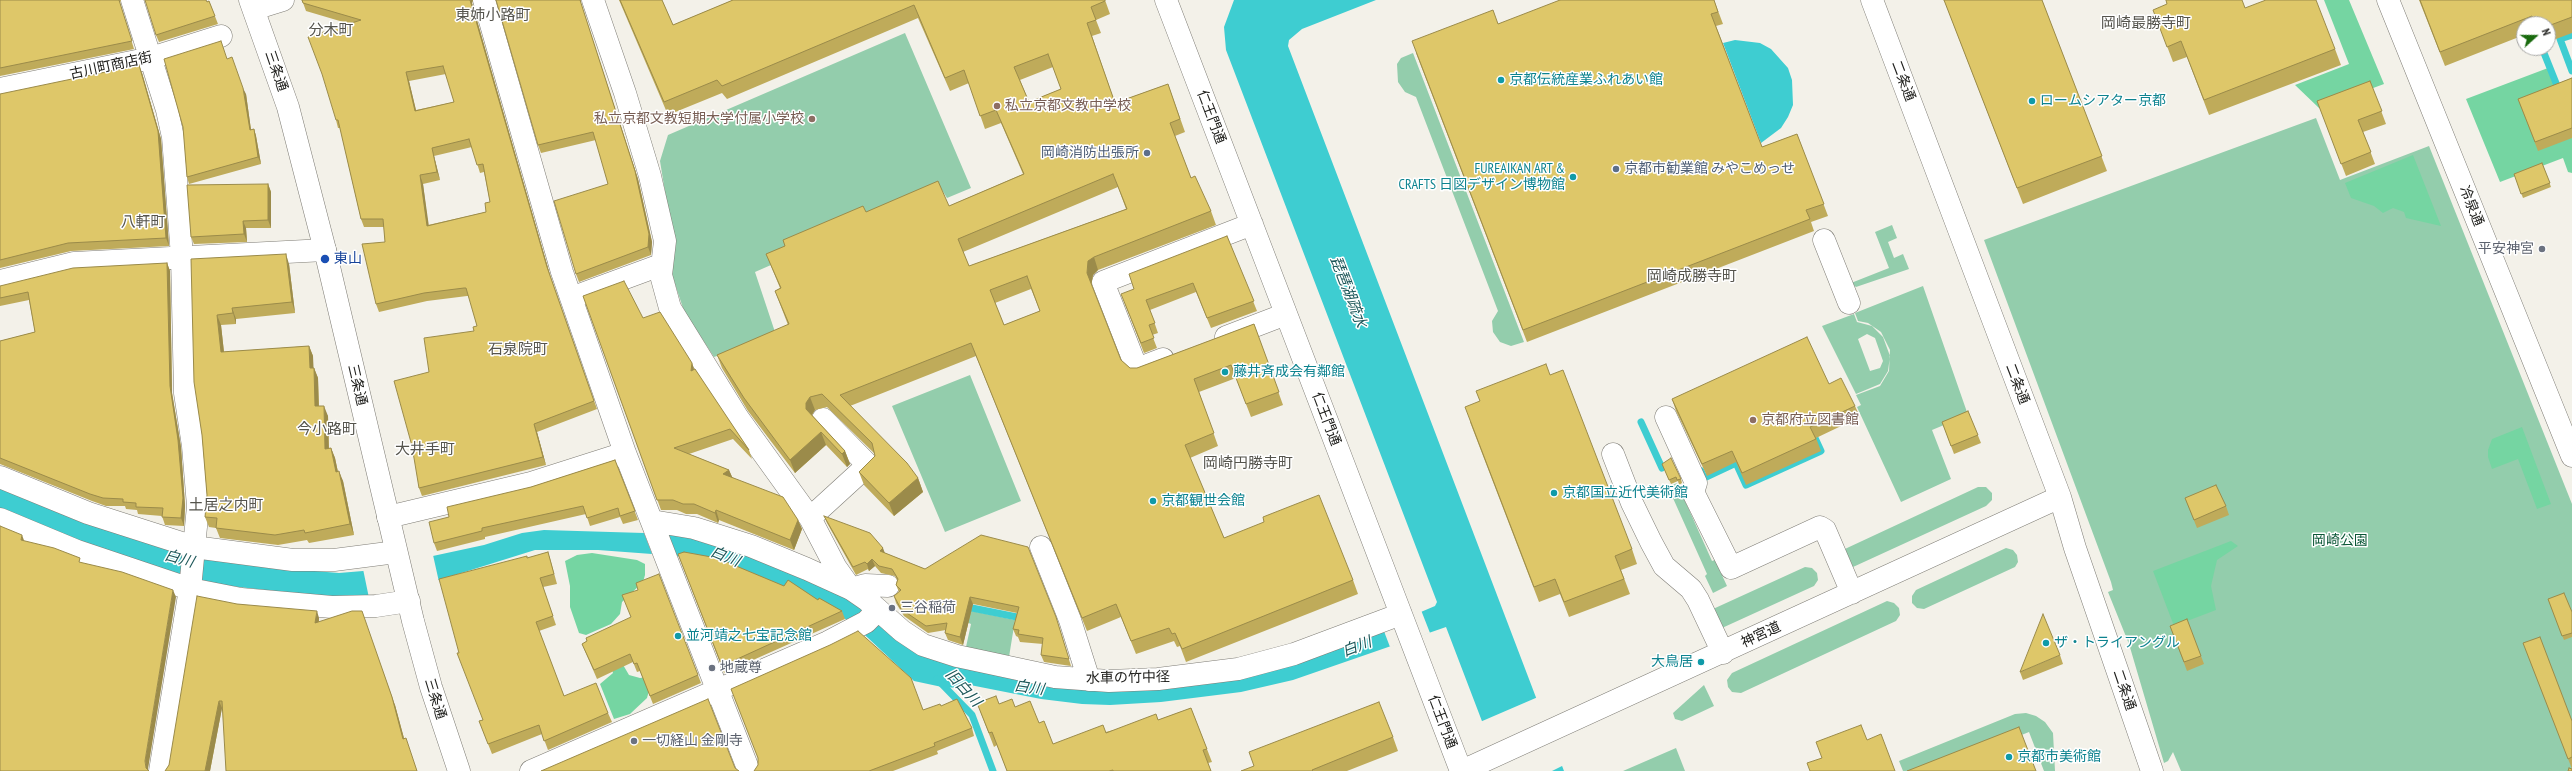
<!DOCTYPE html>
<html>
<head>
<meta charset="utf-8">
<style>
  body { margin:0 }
  #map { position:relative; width:2572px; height:771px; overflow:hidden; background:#f3f1e9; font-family:"PT Sans Narrow",sans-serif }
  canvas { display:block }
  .north { position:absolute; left:2516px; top:16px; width:40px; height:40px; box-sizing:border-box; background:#fff; border:1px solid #a7a7a5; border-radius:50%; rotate:69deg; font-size:11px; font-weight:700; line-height:16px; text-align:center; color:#22221f }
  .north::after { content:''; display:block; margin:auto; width:14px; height:18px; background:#196a0e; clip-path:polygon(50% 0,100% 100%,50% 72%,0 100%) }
</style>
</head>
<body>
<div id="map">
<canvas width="2572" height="771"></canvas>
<div class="north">N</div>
</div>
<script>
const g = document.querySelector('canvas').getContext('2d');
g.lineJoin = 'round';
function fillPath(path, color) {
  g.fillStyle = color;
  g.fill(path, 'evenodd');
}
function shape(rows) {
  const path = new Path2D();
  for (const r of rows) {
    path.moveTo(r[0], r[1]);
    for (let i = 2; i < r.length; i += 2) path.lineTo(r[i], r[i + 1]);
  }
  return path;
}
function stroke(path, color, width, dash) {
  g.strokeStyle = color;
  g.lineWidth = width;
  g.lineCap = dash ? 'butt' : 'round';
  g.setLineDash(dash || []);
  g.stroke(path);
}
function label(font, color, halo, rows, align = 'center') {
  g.font = font + ' "PT Sans Narrow","Noto Sans JP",sans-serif';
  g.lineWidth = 3;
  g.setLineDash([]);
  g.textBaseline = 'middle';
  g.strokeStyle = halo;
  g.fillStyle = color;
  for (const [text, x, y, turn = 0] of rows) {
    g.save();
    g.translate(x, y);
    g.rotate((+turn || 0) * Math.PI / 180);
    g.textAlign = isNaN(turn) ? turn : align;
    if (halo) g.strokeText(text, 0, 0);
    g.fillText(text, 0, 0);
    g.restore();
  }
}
const green = shape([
  [905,33,971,188,947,198,942,190,755,272,776,335,714,357,684,311,670,269,673,241,660,161,668,135],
  [1413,53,1524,342,1511,346,1500,342,1493,332,1492,321,1498,311,1416,97,1405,92,1398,82,1397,64,1401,58],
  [2316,118,2340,180,2429,146,2572,504,2572,771,2181,771,2173,752,2168,761,2164,763,2129,644,2108,592,2113,590,2111,582,1984,240],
  [1892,225,1897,238,1888,242,1894,258,1903,254,1909,269,1856,287,1851,283,1889,268,1875,232],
  [1923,286,1968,415,1932,430,1951,479,1901,502,1857,407,1861,405,1856,395,1880,386,1889,371,1890,350,1881,332,1868,323,1858,321,1855,313],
  [1854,314,1857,322,1872,326,1883,337,1890,356,1888,371,1880,384,1856,394,1822,326],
  [1867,334,1875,338,1883,361,1880,368,1870,371,1858,339],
  [970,375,1021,501,945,532,892,406],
  [1677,483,1712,561,1715,560,1727,586,1713,593,1705,576,1707,574,1668,487],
  [1978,487,1986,487,1992,493,1992,500,1986,506,1853,567,1845,549,1847,548],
  [2006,548,2013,550,2017,555,2018,562,2015,567,1924,609,1917,608,1912,603,1912,596,1916,590],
  [1805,567,1812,568,1817,573,1818,580,1814,586,1722,628,1713,609],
  [1887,601,1894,603,1899,608,1900,615,1896,621,1741,693,1732,692,1728,687,1727,680,1732,673],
  [967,610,1015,620,1009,657,966,647,971,624,964,621],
  [1704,685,1714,706,1682,721,1675,719,1673,713],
  [2026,713,2036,716,2045,722,2053,733,2055,771,2044,771,2029,732,1931,771,1903,771,1899,761,2015,714],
  [1676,748,1685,771,1623,771]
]);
const forest = shape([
  [2324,0,2349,0,2384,84,2319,108,2295,85,2349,64],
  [2548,68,2572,130,2572,173,2568,172,2563,158,2500,182,2466,99],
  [2413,155,2441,226,2406,218,2404,212,2393,208,2383,213,2374,206,2351,198,2345,183],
  [2522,427,2551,504,2537,509,2518,459,2492,469,2488,457,2488,450,2492,439],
  [2231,541,2238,546,2217,560,2211,586,2216,610,2174,626,2153,571],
  [592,553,637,560,645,564,645,575,643,582,622,602,620,614,611,624,586,635,579,633,570,607,570,586,565,561,577,555],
  [619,658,629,675,640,678,653,676,647,698,630,714,614,719,600,684,613,673,610,662]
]);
const water = shape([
  [1234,0,1376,0,1302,29,1289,40,1288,46,1564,771,1501,771,1446,627,1293,680,1241,692,1161,702,1110,705,1082,704,1041,699,965,684,960,688,942,687,914,681,852,623,790,586,785,591,702,560,670,555,662,534,683,536,747,556,787,571,853,601,901,637,1111,686,1376,631,1435,606,1437,602,1226,50,1224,27],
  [1735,40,1760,43,1771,49,1788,68,1792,80,1793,105,1788,117,1781,128,1761,143,1723,43],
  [0,485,290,569,339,573,363,571,484,545,522,533,544,530,644,533,652,554,598,550,535,550,439,580,368,597,328,597,203,583,106,551,0,509]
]);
const pier = shape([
  [433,555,439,582,369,598,363,569],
  [1421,610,1430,633,1390,647,1382,626],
  [1538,697,1564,765,1552,771,1499,771,1480,722]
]);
const stream = shape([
  [2572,35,2560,39,2572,71],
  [2542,48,2560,93],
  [1641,422,1662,468],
  [1701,471,1704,478,1736,463,1746,485,1821,451,1815,438],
  [962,606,1017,617],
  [937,679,972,715,993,771]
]);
const minor = shape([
  [132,0,167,110,173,137,182,257,185,393,193,446,198,506,190,589,160,771],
  [484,0,562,272,625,453,749,771],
  [593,0,625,93,650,176,665,241,661,275,670,308,738,418,810,518,836,568,851,589],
  [1166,0,1461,771],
  [1872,0,2060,497,2075,548,2152,771],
  [2388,0,2572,456],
  [254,9,283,0],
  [0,89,151,58,221,36],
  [1824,240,1849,303],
  [0,281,74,263,325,250],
  [571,298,655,267,662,267],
  [1226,337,1286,314],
  [1163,359,1137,369,1103,282,1252,224],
  [1666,417,1696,483,1693,492,1731,568,1820,527,1825,530,1852,593],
  [1613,454,1632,503,1651,542,1664,566,1691,589,1698,600,1723,653],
  [0,477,88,513,194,547,293,560,334,560,396,552],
  [388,517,531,483,625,453],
  [810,518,868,465,823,419],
  [0,519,77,551,190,589,241,599,332,607,376,606,409,601],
  [652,521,694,528,751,546,807,569,851,589,867,600,902,631,923,645,957,656,1055,677,1109,681,1158,679,1238,669,1294,654,1401,614],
  [1041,547,1070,620,1089,680],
  [851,589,865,585,888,586],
  [531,771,828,642,866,622,878,610],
  [1462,771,2060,497]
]);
const major = shape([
  [250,0,288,107,325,250,413,621,431,687,459,771]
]);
const wall = shape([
  [0,0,121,0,120,3,134,49,0,76],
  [302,0,473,0,472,3,550,275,597,409,537,432,546,465,422,496,419,488,429,372,474,331,477,326,469,296,467,296,427,301,379,312,376,304,385,242,384,227,364,227,361,219,340,128,338,128,336,120,350,24,306,11],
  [446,74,454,102,416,110,409,81],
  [472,147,480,173,484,172,490,202,486,212,428,225,423,184,440,180,434,156],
  [619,0,662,0,673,25,733,0,1105,0,1110,14,1096,20,1101,33,1092,36,1115,103,1168,84,1185,132,1175,136,1191,178,1211,211,1216,225,1098,270,1093,275,1091,286,1121,360,1130,368,1137,368,1254,324,1283,405,1251,417,1236,378,1199,392,1218,446,1190,458,1224,538,1353,580,1358,594,1186,662,1180,646,1177,647,1174,641,1136,654,1121,617,1087,631,976,356,850,406,918,478,923,492,894,516,864,485,859,472,875,456,875,454,827,407,815,410,812,415,845,451,850,464,847,467,826,445,795,473,748,411,722,368,717,355,788,325,775,291,780,288,766,254,785,246,783,240,866,212,949,206,1023,174,1001,123,985,129,969,83,950,91,918,18,727,99,722,93,668,115],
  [1053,67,1061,89,1029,102,1020,80],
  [1118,187,1126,209,969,266,963,252],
  [1031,289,1040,311,1004,325,995,303],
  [1714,0,1723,24,1716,26,1762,147,1797,134,1828,216,1811,222,1814,231,1527,342,1416,53,1498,24],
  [1944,0,2042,0,2107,171,2023,204],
  [2419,0,2572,0,2572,33,2548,42,2548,24,2524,24,2524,35,2445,66],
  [209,1,218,24,159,42,156,35,207,2],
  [581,4,638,179,652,242,651,255,579,282,576,274,608,184,596,140,541,153,538,145],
  [2245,8,2335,49,2341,65,2209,115,2187,57,2173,62,2159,25],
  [142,73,161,139,169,246,71,251,0,268,0,94],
  [2572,78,2572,138,2538,151,2518,99],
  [2370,81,2386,124,2363,132,2375,164,2346,176,2317,101],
  [246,94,251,130,254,129,256,136,261,164,189,184,187,177],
  [2542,163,2551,187,2523,198,2514,174],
  [268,184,271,192,271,228,246,228,247,242,194,244,191,237],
  [1227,236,1257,311,1211,328,1196,292,1150,310,1158,333,1152,335,1157,348,1144,353,1125,304,1134,289],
  [191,259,289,264,295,313,236,319,236,324,221,325,224,352,309,346,313,356,313,368,314,368,318,378,319,406,328,416,329,448,331,448,335,458,338,472,343,481,354,535,309,543,307,540,278,545,220,538,216,528,209,527,205,517,207,495,202,435],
  [167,263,170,271,172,393,181,447,185,506,184,526,165,525,162,516,138,514,137,510,126,509,125,506,106,506,92,501,0,464,0,341,35,332,29,300,0,306,0,286],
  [583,296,643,318,692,363,694,369,749,450,752,459,733,439,689,454,729,470,732,477,798,520,802,529,794,550,719,520,718,523,697,514,686,514,677,510,661,510],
  [1550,375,1632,549,1637,564,1621,570,1630,594,1569,617,1560,594,1539,602,1470,422],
  [1829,384,1855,406,1860,417,1816,438,1821,451,1746,485,1736,462,1707,476,1676,411,1672,399],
  [1968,411,1981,443,1954,454,1942,422],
  [615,460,638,520,623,524,620,517,590,526,586,514,485,537,485,539,437,551,434,543,449,517,531,487],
  [1662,464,1681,479,1682,483,1679,485,1678,481,1671,484],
  [2185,498,2226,506,2229,515,2197,528],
  [824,516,885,553,925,569,1056,617,1071,666,1044,662,1041,655,1043,644,1020,642,1018,637,1016,636,1013,629,1017,613,973,604,963,645,948,640,945,633,946,630,928,633,904,616,896,603,894,596,899,592,896,585,897,580,895,576,881,573,875,566,869,571,868,569,856,575,827,523],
  [548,552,551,562,557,584,543,587,556,625,539,631,564,696,608,713,612,722,548,750,542,734,492,754,479,721,483,720,528,558],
  [678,554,818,600,842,611,845,619,724,673],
  [2548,599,2572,612,2572,637,2564,640],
  [237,604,319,618,319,622,395,705,404,738,417,771,222,708,210,771,165,771,169,765],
  [2170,626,2201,656,2204,664,2187,671],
  [586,638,698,675,701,683,653,704,640,671,637,672,633,662,597,679,582,644,587,641],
  [2060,655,2063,664,2023,680,2020,672],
  [2528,655,2572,721,2572,771,2572,769],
  [977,703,999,704,1015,707,1039,723,1053,744,1158,720,1191,708,1212,762,1208,763,1211,771,1007,771,997,745,994,747],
  [941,706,972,728,974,736,937,751,938,754,893,771,754,771,923,710],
  [1393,737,1398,751,1347,771,1241,771]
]);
const shadedWall = shape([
  [470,0,473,0,472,3,550,275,597,409,547,267],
  [580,0,581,0,581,4,638,179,652,242,651,255,648,247],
  [139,65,142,73,161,139,169,246,166,238],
  [406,72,409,81,418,119,415,111],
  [243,88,246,94,252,137,250,130],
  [254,129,256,136,261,164,258,157],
  [432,148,440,180,437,172],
  [420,175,423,184,430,234,427,226],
  [268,184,271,192,271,228,268,220],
  [243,221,246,228,247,242,244,234],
  [286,254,289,264,295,313,292,302],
  [1094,257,1098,270,1093,275,1091,287,1087,273,1088,261],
  [167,263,170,271,172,393,181,447,185,506,184,526,181,518,170,386],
  [232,308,236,319,236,324,233,313],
  [217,315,221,325,225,362,221,352],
  [309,346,313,356,314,378,310,368],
  [692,363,695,373,691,371],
  [314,368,318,378,319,417,315,406],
  [810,397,815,410,811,416,806,409,806,403],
  [324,406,328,416,329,459,325,449],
  [534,424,537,432,546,465,543,457],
  [821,432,826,445,795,473,790,460],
  [331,448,335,458,340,482,336,472],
  [845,451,850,464,847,467,842,454],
  [729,470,733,479,723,474],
  [339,471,343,481,354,535,350,524],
  [918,478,923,492,894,516,889,503],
  [716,510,719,520,718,523,715,513],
  [798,520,802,529,794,550,790,540],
  [22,535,25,543,21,540],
  [883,548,886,556,880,551],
  [872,559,875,566,869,571,867,564],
  [173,590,176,597,148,769,148,771,146,768,145,761],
  [970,597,973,604,963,645,960,637],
  [317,611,319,618,318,631,315,623],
  [364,619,395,705,406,746],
  [219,701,222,708,210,771,205,771]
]);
const building = shape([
  [0,0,119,0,132,41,0,68,0,0],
  [145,0,206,0,207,2,209,1,215,16,156,35,145,0],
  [302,0,470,0,547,267,594,401,534,424,543,457,419,488,412,446,394,381,429,372,424,338,474,331,473,327,477,326,466,288,464,288,424,293,376,304,362,244,385,242,383,219,361,219,338,120,336,120,322,74,308,37,361,20,303,3,302,0],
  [443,66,454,102,415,111,406,72,443,66],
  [469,139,477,165,483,164,490,202,485,203,486,212,427,226,420,175,437,172,432,148,469,139],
  [496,0,580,0,635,171,649,234,648,247,576,274,554,201,608,184,593,132,538,145,496,0],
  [620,0,662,0,673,25,733,0,1105,0,1105,1,1091,7,1096,20,1087,23,1115,103,1168,84,1180,119,1170,123,1191,178,1195,176,1211,211,1094,257,1088,261,1087,273,1121,360,1130,368,1137,368,1254,324,1279,392,1246,404,1231,365,1194,379,1214,433,1185,445,1224,538,1264,522,1263,517,1319,495,1353,580,1182,649,1175,633,1172,634,1169,628,1131,641,1116,604,1082,618,971,343,840,395,907,463,918,478,889,503,859,472,875,456,872,443,822,394,810,397,806,403,806,409,845,451,842,454,821,432,790,460,744,398,717,355,789,324,775,291,781,288,766,254,785,246,783,240,863,206,866,212,938,181,949,206,1024,174,996,110,980,116,964,70,945,78,914,5,722,86,717,80,664,102,620,0],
  [1048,54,1061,89,1029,102,1014,67,1048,54],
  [1113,174,1127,209,969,266,958,239,1113,174],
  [1027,276,1040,311,1004,325,990,290,1027,276],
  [1560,0,1714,0,1718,12,1711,14,1762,147,1797,134,1824,204,1806,210,1810,219,1523,330,1412,41,1493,10,1498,24,1560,0],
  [1944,0,2042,0,2102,156,2017,188,1944,0],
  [2166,0,2242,0,2245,8,2266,0,2316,0,2335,49,2204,100,2181,41,2167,47,2153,10,2167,4,2166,0],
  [2420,0,2572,0,2572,17,2548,26,2548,24,2535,24,2532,16,2440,52,2420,0],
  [221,41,227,59,232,57,243,88,250,130,254,129,258,157,187,177,183,127,164,59,221,41],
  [139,65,158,131,166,238,68,243,0,260,0,94,139,65],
  [2572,78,2572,128,2535,142,2518,99,2572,78],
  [2370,81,2382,111,2358,120,2371,152,2341,164,2317,101,2370,81],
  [2542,163,2550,183,2521,194,2514,174,2542,163],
  [268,184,268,220,243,221,244,234,191,237,187,185,268,184],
  [1227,236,1254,301,1207,318,1193,283,1146,300,1155,323,1149,325,1154,338,1141,343,1121,294,1134,289,1129,274,1227,236],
  [286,254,292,302,232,308,233,313,217,315,221,352,309,346,310,368,314,368,315,406,324,406,325,449,331,448,336,472,339,471,350,524,305,533,304,530,275,535,216,528,217,518,205,517,207,495,202,435,194,382,191,259,286,254],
  [167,263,170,386,178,440,183,498,181,518,162,517,163,508,136,507,136,503,123,502,123,499,103,498,90,494,0,458,0,341,35,332,28,292,0,298,0,286,73,268,167,263],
  [624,281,643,318,660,312,692,363,691,371,695,369,749,450,730,429,674,448,729,470,723,474,783,497,798,520,790,540,716,510,715,513,694,504,683,504,673,500,657,500,583,296,624,281],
  [1807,337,1829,384,1841,378,1855,406,1810,427,1816,439,1742,473,1732,451,1702,464,1672,399,1807,337],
  [1546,364,1550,375,1563,370,1632,549,1615,556,1624,579,1564,602,1555,579,1534,587,1465,407,1480,401,1476,391,1546,364],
  [1968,411,1978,435,1951,446,1942,422,1968,411],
  [1671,458,1681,479,1677,480,1676,477,1669,480,1662,464,1671,458],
  [615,460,635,511,620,516,618,508,587,518,583,506,482,528,482,531,434,543,429,522,449,517,447,507,531,487,615,460],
  [2216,485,2226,506,2194,520,2185,498,2216,485],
  [824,516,870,533,883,548,880,551,925,569,981,535,1028,547,1056,617,1069,659,1041,655,1043,638,1018,634,1019,630,1013,629,1019,607,970,597,960,637,945,633,947,623,926,626,901,609,894,596,901,590,896,585,898,579,892,569,879,566,872,559,867,564,865,562,853,567,824,516],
  [0,526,22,535,21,540,54,548,80,558,79,562,122,572,173,590,145,761,146,768,149,771,0,771,0,526],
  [548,552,554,574,540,578,553,616,536,622,564,696,596,683,608,713,544,741,539,725,488,744,479,721,483,720,457,653,459,653,439,579,527,556,527,558,548,552],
  [684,552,717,558,784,586,788,580,818,600,819,598,842,611,722,666,678,554,684,552],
  [659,574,698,675,650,696,637,663,634,664,630,654,594,670,582,644,587,641,586,638,631,617,622,595,638,590,636,583,659,574],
  [2564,593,2572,612,2572,633,2562,636,2548,599,2564,593],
  [197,596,237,604,317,611,315,623,352,611,362,611,392,697,403,739,406,738,417,771,226,771,222,701,219,701,205,771,165,771,169,765,197,596],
  [2043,614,2060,655,2020,672,2043,614],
  [2187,619,2201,656,2184,662,2170,626,2187,619],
  [858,631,911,678,923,710,940,704,941,706,957,699,972,728,934,743,935,746,869,771,754,771,758,765,758,758,731,689,830,645,858,631],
  [2540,637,2572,721,2572,757,2568,759,2523,643,2540,637],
  [996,696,999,704,1012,699,1015,707,1030,701,1039,723,1044,721,1053,744,1103,725,1106,733,1156,714,1158,720,1191,708,1207,749,1203,750,1211,771,1113,771,1113,770,1109,771,1007,771,992,732,989,733,977,703,996,696],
  [708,699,735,768,739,771,541,771,708,699],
  [1379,702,1393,737,1312,770,1313,771,1241,771,1254,766,1249,752,1379,702],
  [1861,725,1867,740,1881,734,1895,771,1810,771,1807,763,1822,758,1816,742,1861,725],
  [2019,727,2036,771,1907,771,2019,727],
  [2569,768,2572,769,2572,771,2568,771,2569,768]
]);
const markers = [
  [1501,80,4,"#0f9aa8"],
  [2032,101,4,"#0f9aa8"],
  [997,106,4,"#8d6e63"],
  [812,119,4,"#8d6e63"],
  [1147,153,4,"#5c6f8a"],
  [1616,169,4,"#5c6f8a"],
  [1573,177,4,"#0f9aa8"],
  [2542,249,4,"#6b7280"],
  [325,259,5,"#1a4fb4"],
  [1225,372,4,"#0f9aa8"],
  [1753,420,4,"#8d6e63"],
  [1554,493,4,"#0f9aa8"],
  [1153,501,4,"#0f9aa8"],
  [892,608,4,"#6b7280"],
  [678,636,4,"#0f9aa8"],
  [2046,643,4,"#0f9aa8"],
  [1701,662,4,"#0f9aa8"],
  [712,668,4,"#6b7280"],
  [634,741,4,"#6b7280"],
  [2009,757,4,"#0f9aa8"]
];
const streetNames = [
  ["古川町商店街",111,66,-12],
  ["三条通",276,71,71],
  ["二条通",1903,81,69],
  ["仁王門通",1211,117,69],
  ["冷泉通",2471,206,68],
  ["二条通",2017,384,69],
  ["三条通",357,385,77],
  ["仁王門通",1326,419,69],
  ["神宮道",1761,635,-25],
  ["水車の竹中径",1128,678,-1],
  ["二条通",2124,690,71],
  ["三条通",435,699,73],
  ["仁王門通",1442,722,69]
];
const cultureNames = [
  ["京都伝統産業ふれあい館",1509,80],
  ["ロームシアター京都",2040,101],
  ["FUREAIKAN ART &",1565,169,"right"],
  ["CRAFTS 日図デザイン博物館",1565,185,"right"],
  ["藤井斉成会有鄰館",1233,372],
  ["京都国立近代美術館",1562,493],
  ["京都観世会館",1161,501],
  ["並河靖之七宝記念館",686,636],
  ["ザ・トライアングル",2054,643],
  ["大鳥居",1693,662,"right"],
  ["京都市美術館",2017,757]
];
const educationNames = [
  ["私立京都文教中学校",1005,106],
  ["私立京都文教短期大学付属小学校",804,119,"right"],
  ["京都府立図書館",1761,420]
];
const serviceNames = [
  ["岡崎消防出張所",1139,153],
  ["京都市勧業館 みやこめっせ",1624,169,"left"]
];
const worshipNames = [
  ["平安神宮",2534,249,"right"],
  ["三谷稲荷",900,608],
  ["地蔵尊",720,668],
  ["一切経山 金剛寺",642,741]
];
const transitNames = [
  ["東山",334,259]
];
const parkNames = [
  ["岡崎公園",2340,541]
];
const neighbourhoodNames = [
  ["東姉小路町",493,16],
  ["岡崎最勝寺町",2146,24],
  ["分木町",331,31],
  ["八軒町",143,223],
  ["岡崎成勝寺町",1692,277],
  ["石泉院町",518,350],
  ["今小路町",327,430],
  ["大井手町",425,450],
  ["岡崎円勝寺町",1248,464],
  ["土居之内町",226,506]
];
const waterNames = [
  ["琵琶湖疏水",1348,292,69],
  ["白川",725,557,22],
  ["白川",179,559,15],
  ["白川",1357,647,-21],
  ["旧白川",963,688,48],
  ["白川",1029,688,8]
];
fillPath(green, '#93cdac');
fillPath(forest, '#75d5a2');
fillPath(water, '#3ecdd1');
fillPath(pier, '#f3f1e9');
stroke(stream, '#3ecdd1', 7);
stroke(minor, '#7f7d76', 23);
stroke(major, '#7f7d76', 23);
stroke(minor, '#fff', 22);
stroke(major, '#fff', 22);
fillPath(wall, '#bfab5a');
fillPath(shadedWall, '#9b8b4a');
fillPath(building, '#dec769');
stroke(building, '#9b8b4a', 1);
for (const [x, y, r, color] of markers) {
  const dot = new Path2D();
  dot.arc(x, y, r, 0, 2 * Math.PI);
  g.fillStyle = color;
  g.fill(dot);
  stroke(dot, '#fff', 1.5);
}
label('14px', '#22221f', '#fff', streetNames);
label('14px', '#0d838f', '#fff', cultureNames, 'left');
label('14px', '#785e54', '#fff', educationNames, 'left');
label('14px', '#4e5e75', '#fff', serviceNames, 'right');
label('14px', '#5b616d', '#fff', worshipNames, 'left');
label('14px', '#164399', '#fff', transitNames, 'left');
label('14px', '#0a5636', '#fff', parkNames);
label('15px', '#55544d', '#fff', neighbourhoodNames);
label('italic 15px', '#1d5759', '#fff', waterNames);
</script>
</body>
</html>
